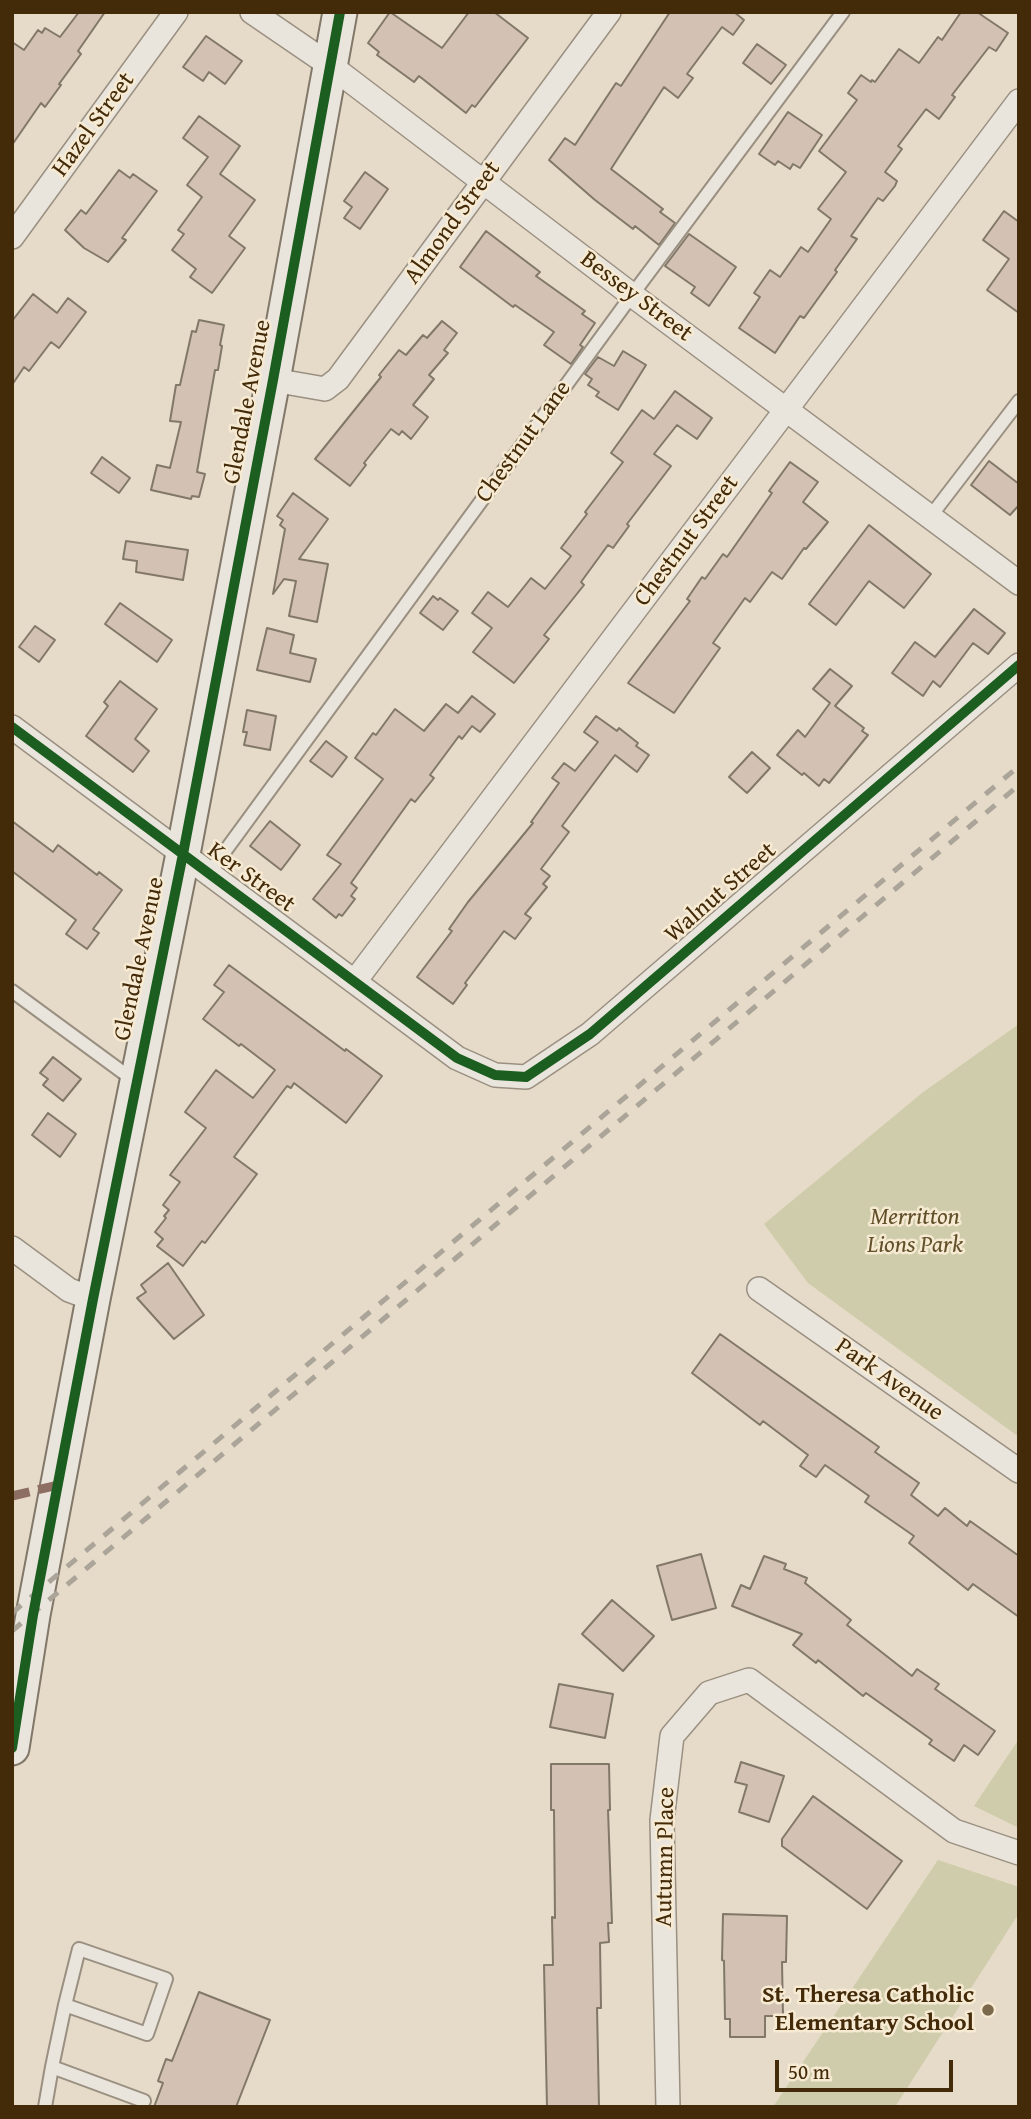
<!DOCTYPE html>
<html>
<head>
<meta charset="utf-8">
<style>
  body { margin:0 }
  #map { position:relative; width:1031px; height:2119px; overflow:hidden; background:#e6dac8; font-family:"Gentium Book Plus",serif }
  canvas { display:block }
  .frame { position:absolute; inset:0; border:14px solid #432a08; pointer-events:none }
  .scale { position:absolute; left:775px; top:2060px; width:178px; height:32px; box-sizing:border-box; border:4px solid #432a08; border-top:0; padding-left:9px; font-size:21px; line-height:24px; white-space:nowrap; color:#432a08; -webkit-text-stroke:5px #f7ead3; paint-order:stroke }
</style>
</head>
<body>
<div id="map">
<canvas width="1031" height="2119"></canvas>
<div class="frame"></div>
<div class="scale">50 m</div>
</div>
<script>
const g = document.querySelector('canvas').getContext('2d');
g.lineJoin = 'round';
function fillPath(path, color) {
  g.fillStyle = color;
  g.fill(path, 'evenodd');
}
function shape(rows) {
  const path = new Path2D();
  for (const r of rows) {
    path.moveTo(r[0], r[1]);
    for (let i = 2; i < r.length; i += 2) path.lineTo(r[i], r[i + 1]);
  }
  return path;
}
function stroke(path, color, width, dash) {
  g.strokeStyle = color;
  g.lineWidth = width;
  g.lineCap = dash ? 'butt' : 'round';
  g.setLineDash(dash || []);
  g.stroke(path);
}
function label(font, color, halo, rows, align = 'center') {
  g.font = font + ' "Gentium Book Plus",serif';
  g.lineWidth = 5;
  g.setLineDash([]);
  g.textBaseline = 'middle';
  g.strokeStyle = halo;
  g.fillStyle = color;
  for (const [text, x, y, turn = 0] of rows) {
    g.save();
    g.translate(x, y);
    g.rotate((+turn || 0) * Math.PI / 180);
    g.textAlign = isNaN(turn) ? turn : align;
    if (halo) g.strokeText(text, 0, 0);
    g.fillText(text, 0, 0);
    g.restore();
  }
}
const green = shape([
  [1019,1024,1019,1437,808,1283,764,1224,922,1093],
  [1019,1739,1019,1828,974,1806],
  [938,1860,1019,1887,1019,1913,895,2107,773,2107]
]);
const building = shape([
  [79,12,105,12,78,51,81,54,59,84,61,85,45,107,41,103,12,145,12,42,24,50,38,30,42,33,45,28,60,37,79,12],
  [390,12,442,48,469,12,494,12,528,38,475,107,472,105,466,113,419,76,414,82,377,55,379,52,368,43,390,12],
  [670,12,734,12,744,20,733,35,722,27,687,74,693,78,678,98,664,87,611,169,663,209,660,212,675,223,659,245,635,226,633,229,595,200,549,160,565,138,575,145,616,83,621,86,670,12],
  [961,12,977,12,1008,33,996,51,989,47,952,95,955,97,939,119,926,109,898,146,902,149,885,172,897,181,895,186,883,201,878,198,851,236,857,239,835,270,837,272,804,318,800,316,775,353,739,328,760,297,754,293,770,270,780,277,801,247,808,252,831,219,818,209,846,172,819,151,857,100,848,93,861,75,871,82,872,80,875,82,899,49,919,63,938,37,942,40,961,12],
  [206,36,242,61,225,84,209,72,203,81,183,67,206,36],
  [757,44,786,65,771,84,743,63,757,44],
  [788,112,822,135,800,168,793,164,790,169,778,161,775,165,759,154,788,112],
  [199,116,240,146,220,174,255,200,229,236,245,248,212,293,190,277,196,269,172,250,184,234,178,230,202,197,187,185,208,157,183,138,199,116],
  [119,170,130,178,133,174,157,191,122,238,126,240,108,262,84,248,65,230,81,210,86,214,119,170],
  [365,172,388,189,360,229,344,218,352,207,344,201,365,172],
  [1004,211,1019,222,1019,313,987,290,1009,259,983,240,1004,211],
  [486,231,540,272,536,276,585,311,582,314,595,323,580,345,583,347,571,364,544,345,554,332,515,305,513,307,460,267,486,231],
  [689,234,736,267,709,306,691,293,695,287,665,266,689,234],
  [33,294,57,313,68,298,86,312,59,348,51,342,29,371,24,367,12,385,12,321,33,294],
  [199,320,224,325,220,345,222,346,218,370,215,370,197,472,205,474,199,497,192,496,191,499,151,490,157,465,170,468,181,422,170,421,176,385,180,385,192,331,196,332,199,320],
  [442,321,457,333,444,350,448,353,429,375,434,379,413,405,428,417,411,439,402,431,399,435,391,429,364,463,366,465,350,486,315,459,381,377,379,375,399,350,406,355,423,335,427,338,442,321],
  [623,351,646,365,618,410,596,396,599,392,588,385,592,379,585,374,598,357,614,366,623,351],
  [675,391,712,418,697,439,677,425,654,454,671,466,627,524,629,526,613,548,608,545,581,582,584,585,544,635,549,639,514,683,473,652,492,628,472,613,488,592,508,607,531,578,545,589,571,556,561,548,587,514,585,512,623,462,611,453,642,410,654,419,675,391],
  [102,457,130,478,119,493,91,473,102,457],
  [989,461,1019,484,1019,505,1010,515,971,485,989,461],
  [790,462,818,482,803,502,828,522,806,549,804,548,782,579,772,572,750,602,745,598,713,643,720,648,674,713,628,683,690,601,687,599,702,577,705,579,723,554,727,557,772,493,769,491,790,462],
  [293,493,328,519,299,559,328,564,317,622,289,616,296,581,284,579,273,594,285,529,280,525,283,520,277,516,293,493],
  [869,525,931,574,904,608,869,581,836,625,809,604,869,525],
  [126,541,188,550,183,580,136,572,137,561,123,559,126,541],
  [433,596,438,600,440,598,458,611,443,630,420,613,433,596],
  [120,603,172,640,157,662,105,624,120,603],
  [974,609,1005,633,988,654,973,643,940,687,933,681,923,696,892,673,915,642,935,657,974,609],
  [35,626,55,640,39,662,19,647,35,626],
  [267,628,294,635,290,653,316,659,310,682,257,670,267,628],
  [830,669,852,686,835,706,864,728,862,731,868,735,829,783,824,779,819,786,804,773,802,775,777,755,798,730,805,737,830,703,813,689,830,669],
  [120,681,157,709,135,739,149,751,133,772,86,736,108,706,104,702,120,681],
  [472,696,495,714,480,732,472,726,462,739,459,736,430,775,434,778,415,802,411,799,351,883,357,888,351,896,355,899,342,916,339,914,336,918,313,899,341,864,327,855,383,779,355,758,373,733,376,735,395,709,424,731,446,704,458,713,472,696],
  [247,710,276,716,270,750,244,745,247,732,243,732,247,710],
  [596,716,617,731,619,728,638,743,636,746,649,755,637,772,615,755,562,826,569,832,541,869,550,876,543,884,547,887,525,914,531,918,515,939,504,931,465,983,467,985,453,1004,417,977,452,931,449,929,468,902,533,823,531,822,559,783,552,778,564,763,575,771,598,742,584,732,596,716],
  [326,741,347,757,332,777,310,761,326,741],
  [752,752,770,768,747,793,729,777,752,752],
  [12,821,53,852,58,845,97,875,99,872,122,890,93,929,99,933,87,949,66,934,76,920,12,871,12,821],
  [270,821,300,845,281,870,250,846,270,821],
  [229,965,345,1051,346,1049,382,1076,346,1123,294,1083,291,1088,287,1086,234,1157,257,1174,205,1243,202,1241,183,1266,157,1246,163,1239,155,1232,166,1218,164,1216,169,1210,163,1205,180,1182,170,1175,206,1128,185,1112,216,1070,253,1098,275,1070,241,1044,239,1046,203,1019,224,992,214,985,229,965],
  [53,1057,81,1079,63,1101,43,1085,48,1079,40,1073,53,1057],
  [48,1113,76,1134,60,1157,32,1135,48,1113],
  [168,1263,204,1315,174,1339,137,1298,146,1292,141,1285,168,1263],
  [720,1334,879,1447,875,1452,919,1483,911,1495,938,1516,945,1508,967,1526,970,1521,1019,1556,1019,1617,973,1584,968,1590,909,1543,914,1536,865,1502,869,1496,825,1465,816,1477,800,1466,808,1455,763,1421,760,1425,692,1373,720,1334],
  [701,1554,716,1608,672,1620,657,1566,701,1554],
  [764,1556,786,1564,784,1569,807,1578,805,1583,851,1620,847,1625,912,1676,917,1669,939,1684,935,1689,995,1731,978,1755,964,1745,954,1761,929,1744,932,1740,866,1693,863,1696,818,1660,816,1663,793,1645,802,1634,732,1606,741,1585,750,1589,764,1556],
  [612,1600,654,1636,623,1671,582,1634,612,1600],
  [559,1684,613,1694,605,1738,550,1727,559,1684],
  [741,1762,784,1776,769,1822,739,1812,747,1785,735,1782,741,1762],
  [551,1764,609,1764,610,1810,608,1810,612,1923,608,1923,609,1942,600,1943,601,2008,597,2008,599,2107,547,2107,544,1965,553,1965,552,1917,555,1918,554,1810,551,1810,551,1764],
  [813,1796,902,1861,867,1909,782,1846,782,1839,813,1796],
  [723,1914,787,1916,786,1962,782,1962,783,2016,765,2016,765,2037,730,2037,730,2019,725,2019,724,1961,722,1960,723,1914],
  [199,1992,270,2020,236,2107,154,2107,163,2083,158,2081,166,2059,172,2061,199,1992]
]);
const service = shape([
  [930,517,1019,401],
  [209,873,632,295,843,12],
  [12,991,136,1082],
  [52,2067,144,2101],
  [45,2107,52,2067,65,2005,79,1949,166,1979,147,2034,65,2005]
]);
const minor = shape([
  [252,12,331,66,632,295,1019,583],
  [12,237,176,12],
  [273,380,325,389,338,379,609,12],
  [12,727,457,1058,495,1075,526,1077,590,1034,1019,665],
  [355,981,1019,101],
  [12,1248,69,1290,93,1299],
  [759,1289,1019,1471],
  [668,2107,662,1820,672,1736,709,1693,749,1680,954,1831,1019,1853]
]);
const secondary = shape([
  [12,1748,33,1615,93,1299,183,854,273,380,340,12]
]);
const rail = shape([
  [12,1613,1019,766],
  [12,1631,1019,785]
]);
const quiet = shape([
  [12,1496,58,1485]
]);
const cycleway = shape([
  [12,727,457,1058,495,1075,526,1077,590,1034,1019,665],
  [12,1748,33,1615,93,1299,183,854,273,380,340,12]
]);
const markers = [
  [988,2010,7,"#7c684b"]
];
const streetNames = [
  ["Hazel Street",94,125,-54],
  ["Almond Street",453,223,-54],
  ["Bessey Street",636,297,37],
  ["Glendale Avenue",248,402,-79],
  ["Chestnut Lane",524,442,-54],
  ["Chestnut Street",687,541,-53],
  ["Ker Street",251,878,36],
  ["Walnut Street",721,893,-41],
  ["Glendale Avenue",140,959,-78],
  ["Park Avenue",889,1380,35],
  ["Autumn Place",666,1857,-89]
];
const parkNames = [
  ["Merritton",915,1218],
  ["Lions Park",915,1246]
];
const poiNames = [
  ["St. Theresa Catholic",974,1996],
  ["Elementary School",974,2024]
];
fillPath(green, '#ceccaa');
fillPath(building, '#d3c2b3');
stroke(building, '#827869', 2);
stroke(service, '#9a9082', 16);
stroke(minor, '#9a9082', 26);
stroke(secondary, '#827869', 37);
stroke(service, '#eae5dc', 12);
stroke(minor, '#eae5dc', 23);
stroke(secondary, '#eae5dc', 33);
stroke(rail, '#aaa499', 5, [12, 12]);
stroke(quiet, '#8d6e63', 9, [18, 9]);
stroke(cycleway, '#1b5e20', 10);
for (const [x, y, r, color] of markers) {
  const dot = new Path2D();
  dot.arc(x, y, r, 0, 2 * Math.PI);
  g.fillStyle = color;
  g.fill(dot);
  stroke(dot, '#f7ead3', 2.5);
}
label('24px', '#432a08', '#f7ead3', streetNames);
label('italic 24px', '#61502a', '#f7ead3', parkNames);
label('bold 24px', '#432a08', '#f7ead3', poiNames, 'right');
</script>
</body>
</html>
